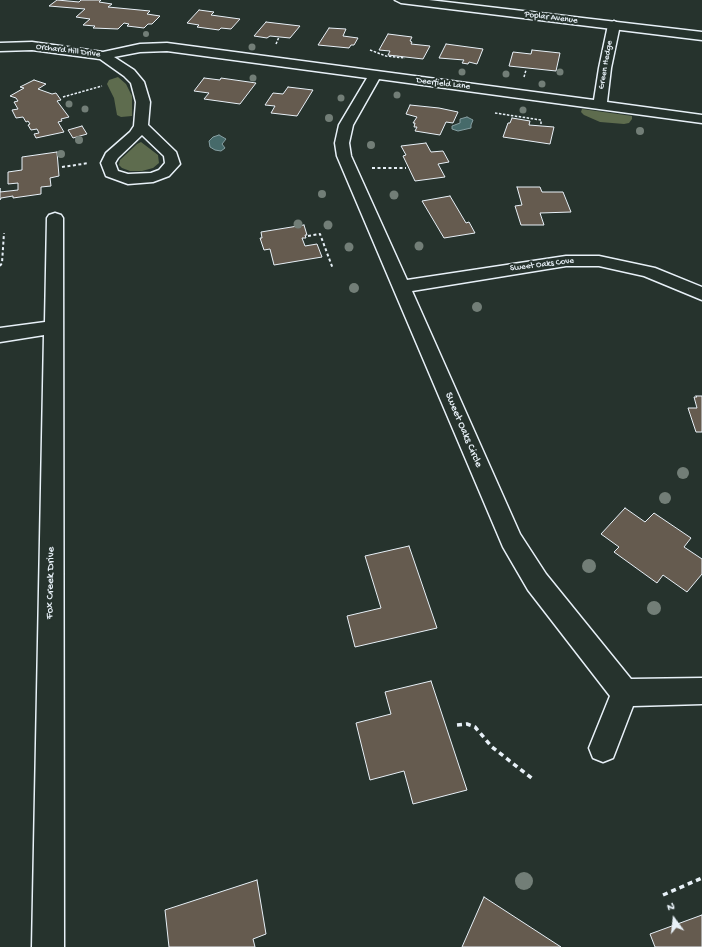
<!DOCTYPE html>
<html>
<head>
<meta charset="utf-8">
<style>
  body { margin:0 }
  #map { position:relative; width:702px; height:947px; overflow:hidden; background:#26332d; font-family:"Gochi Hand",sans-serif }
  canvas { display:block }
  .north { position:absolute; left:654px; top:899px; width:40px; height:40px; -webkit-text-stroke:3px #26332d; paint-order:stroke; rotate:345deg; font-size:11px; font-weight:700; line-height:16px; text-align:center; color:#e8f1f8 }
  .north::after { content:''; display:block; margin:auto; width:14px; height:18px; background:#e8f1f8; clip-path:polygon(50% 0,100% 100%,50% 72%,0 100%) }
</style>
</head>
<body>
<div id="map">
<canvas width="702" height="947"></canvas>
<div class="north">N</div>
</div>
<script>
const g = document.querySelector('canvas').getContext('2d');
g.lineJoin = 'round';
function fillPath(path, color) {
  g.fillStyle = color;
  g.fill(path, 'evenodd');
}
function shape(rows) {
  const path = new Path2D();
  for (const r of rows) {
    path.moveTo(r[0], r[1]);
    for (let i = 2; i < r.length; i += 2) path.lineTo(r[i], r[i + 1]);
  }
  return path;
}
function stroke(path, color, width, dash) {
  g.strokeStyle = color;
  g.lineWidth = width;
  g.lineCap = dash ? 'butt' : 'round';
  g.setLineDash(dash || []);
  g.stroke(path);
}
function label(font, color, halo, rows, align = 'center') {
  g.font = font + ' "Gochi Hand",sans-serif';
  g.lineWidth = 4;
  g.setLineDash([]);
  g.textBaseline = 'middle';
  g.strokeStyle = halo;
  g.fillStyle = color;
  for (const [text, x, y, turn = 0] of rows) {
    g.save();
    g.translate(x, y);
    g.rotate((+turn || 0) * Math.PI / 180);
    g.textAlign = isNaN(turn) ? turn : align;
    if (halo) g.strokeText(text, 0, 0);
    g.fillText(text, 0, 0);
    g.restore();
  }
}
const green = shape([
  [118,77,126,84,132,96,132,116,121,117,117,115,114,98,107,84,109,80],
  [582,109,632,116,632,119,629,123,624,124,600,122,584,115,581,112],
  [141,142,158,155,159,163,153,168,142,171,130,171,122,168,119,165,120,160,137,144]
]);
const water = shape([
  [467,117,473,120,471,125,471,128,458,131,452,129,452,126,460,123,460,119,467,117],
  [219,135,226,139,222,144,225,148,221,151,215,150,210,147,209,141,213,137,219,135]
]);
const building = shape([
  [57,0,79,2,81,0,101,0,99,2,112,4,108,7,150,11,147,14,160,16,152,24,148,24,144,28,127,26,129,24,124,23,118,29,93,28,95,26,83,25,90,19,76,17,85,9,49,6,57,0],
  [199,10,214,12,211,15,240,19,231,29,221,28,219,30,197,27,199,25,187,23,199,10],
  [266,22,300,26,290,38,270,36,267,38,254,36,266,22],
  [329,28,346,29,343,36,358,38,354,45,351,45,349,48,318,45,329,28],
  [388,34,412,37,410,41,412,42,411,44,430,46,423,59,388,55,390,51,379,50,388,34],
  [446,44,483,49,477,64,469,62,468,64,462,63,464,60,439,58,446,44],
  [532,50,560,53,556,71,509,66,513,52,531,54,532,50],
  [204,78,220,80,221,78,256,83,240,104,204,99,209,93,194,91,204,78],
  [34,80,46,84,38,89,52,94,56,93,61,100,57,101,69,117,61,119,62,121,58,122,64,132,36,138,34,134,39,133,37,129,31,130,28,125,30,124,28,121,26,122,23,117,16,118,12,110,18,109,14,102,18,101,16,98,10,96,24,88,20,87,34,80],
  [288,87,313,90,297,116,271,113,275,106,265,105,273,93,283,94,288,87],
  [410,105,439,108,458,112,453,123,446,122,440,135,415,131,417,127,414,127,415,123,413,123,417,117,406,114,410,105],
  [512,118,530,121,529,125,554,127,550,144,503,137,508,123,510,123,512,118],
  [82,126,87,134,73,138,68,130,82,126],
  [426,143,431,152,443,151,449,162,438,164,445,177,415,181,403,156,406,155,401,146,426,143],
  [57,152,59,176,50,178,51,186,41,187,41,194,13,198,13,196,1,198,0,200,0,188,0,192,18,190,18,183,8,184,8,172,22,170,22,157,57,152],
  [517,187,540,187,542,192,563,192,571,212,540,213,544,225,521,225,515,206,522,205,517,187],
  [450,196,466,223,469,222,475,233,444,238,422,201,450,196],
  [304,225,307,235,305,235,306,238,302,238,305,246,317,244,322,257,274,265,270,249,264,250,260,238,262,238,261,232,304,225],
  [696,396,702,396,702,432,696,432,688,408,697,408,694,397,697,397,696,396],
  [625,508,645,522,654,513,691,538,684,547,702,559,702,574,687,592,663,575,657,583,614,552,619,547,601,534,625,508],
  [409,546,437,628,355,647,347,616,381,608,365,556,409,546],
  [431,681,467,790,413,804,404,771,370,780,356,723,391,714,385,692,431,681],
  [257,880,266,934,253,939,255,947,169,947,165,910,257,880],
  [484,897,561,947,462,947,484,897],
  [702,915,702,947,655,947,650,934,702,915]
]);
const pathFar2 = shape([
  [276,44,279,37],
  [370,50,386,56,405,58],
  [524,77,526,70],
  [63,97,102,86],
  [495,113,541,120,541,124]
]);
const pathFar1 = shape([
  [62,167,89,163],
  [372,168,406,168],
  [308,236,320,234,333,269],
  [0,266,2,263,4,233]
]);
const path = shape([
  [457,725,467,724,475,727,492,747,534,780],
  [663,895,702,878]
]);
const minor = shape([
  [614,21,618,23,620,25,611,68,607,102,702,115,702,123,379,79,353,125,349,143,351,156,407,280,566,256,599,256,655,268,702,287,702,300,644,276,599,266,566,266,412,291,520,534,546,574,631,679,702,678,702,704,633,706,613,758,603,762,593,758,589,748,610,696,528,590,503,547,337,156,335,143,339,125,367,78,167,51,140,52,114,57,134,70,144,82,150,102,148,125,176,152,180,164,169,176,153,182,128,184,106,176,101,163,106,153,130,132,134,126,136,102,131,83,124,76,100,59,32,50,0,51,0,43,32,42,103,52,140,44,167,43,594,100,599,68,608,25,610,23,614,21],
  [142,135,164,156,165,163,159,170,151,173,128,174,118,171,115,163,118,158,142,135],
  [55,213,61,215,63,218,64,947,32,947,44,335,0,342,0,328,45,322,47,218,49,215,55,213]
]);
const major = shape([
  [395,0,429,0,702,32,702,40,401,3,395,0]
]);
const trees = [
  [146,34,3],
  [252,47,3.5],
  [462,72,3.5],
  [560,72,3.5],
  [506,74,3.5],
  [253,78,3.5],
  [542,84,3.5],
  [397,95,3.5],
  [341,98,3.5],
  [69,104,3.5],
  [85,109,3.5],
  [523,110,3.5],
  [329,118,4],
  [640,131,4],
  [79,140,4],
  [371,145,4],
  [61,154,4],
  [322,194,4],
  [394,195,4.5],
  [298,224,4.5],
  [328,225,4.5],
  [419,246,4.5],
  [349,247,4.5],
  [354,288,5],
  [477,307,5],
  [683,473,6],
  [665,498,6],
  [589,566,7],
  [654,608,7],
  [524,881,9]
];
const farStreetnames = [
  ["Poplar Avenue",551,18,7],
  ["Orchard Hill Drive",68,51,7],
  ["Green Hedge",606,65,-80],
  ["Deerfield Lane",443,84,7],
  ["Sweet Oaks Cove",542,265,-7]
];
const streetNames = [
  ["Sweet Oaks Circle",463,430,67],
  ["Fox Creek Drive",51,583,-89]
];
fillPath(green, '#5e6c4e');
fillPath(water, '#466a6a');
stroke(water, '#87a0a3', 1);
fillPath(building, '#655b4f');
stroke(building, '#e8f1f8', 1);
stroke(minor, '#e8f1f8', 3);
stroke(major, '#e8f1f8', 3);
stroke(pathFar2, '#e8f1f8', 1.5, [2.5, 1.5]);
stroke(pathFar1, '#e8f1f8', 2, [3, 2.5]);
stroke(path, '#e8f1f8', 3.5, [5, 4]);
fillPath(minor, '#26332d');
fillPath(major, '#26332d');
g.fillStyle = '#727e77';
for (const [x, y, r] of trees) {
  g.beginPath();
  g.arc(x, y, r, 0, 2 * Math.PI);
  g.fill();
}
label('9px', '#e8f1f8', '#26332d', farStreetnames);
label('11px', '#e8f1f8', '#26332d', streetNames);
</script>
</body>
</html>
